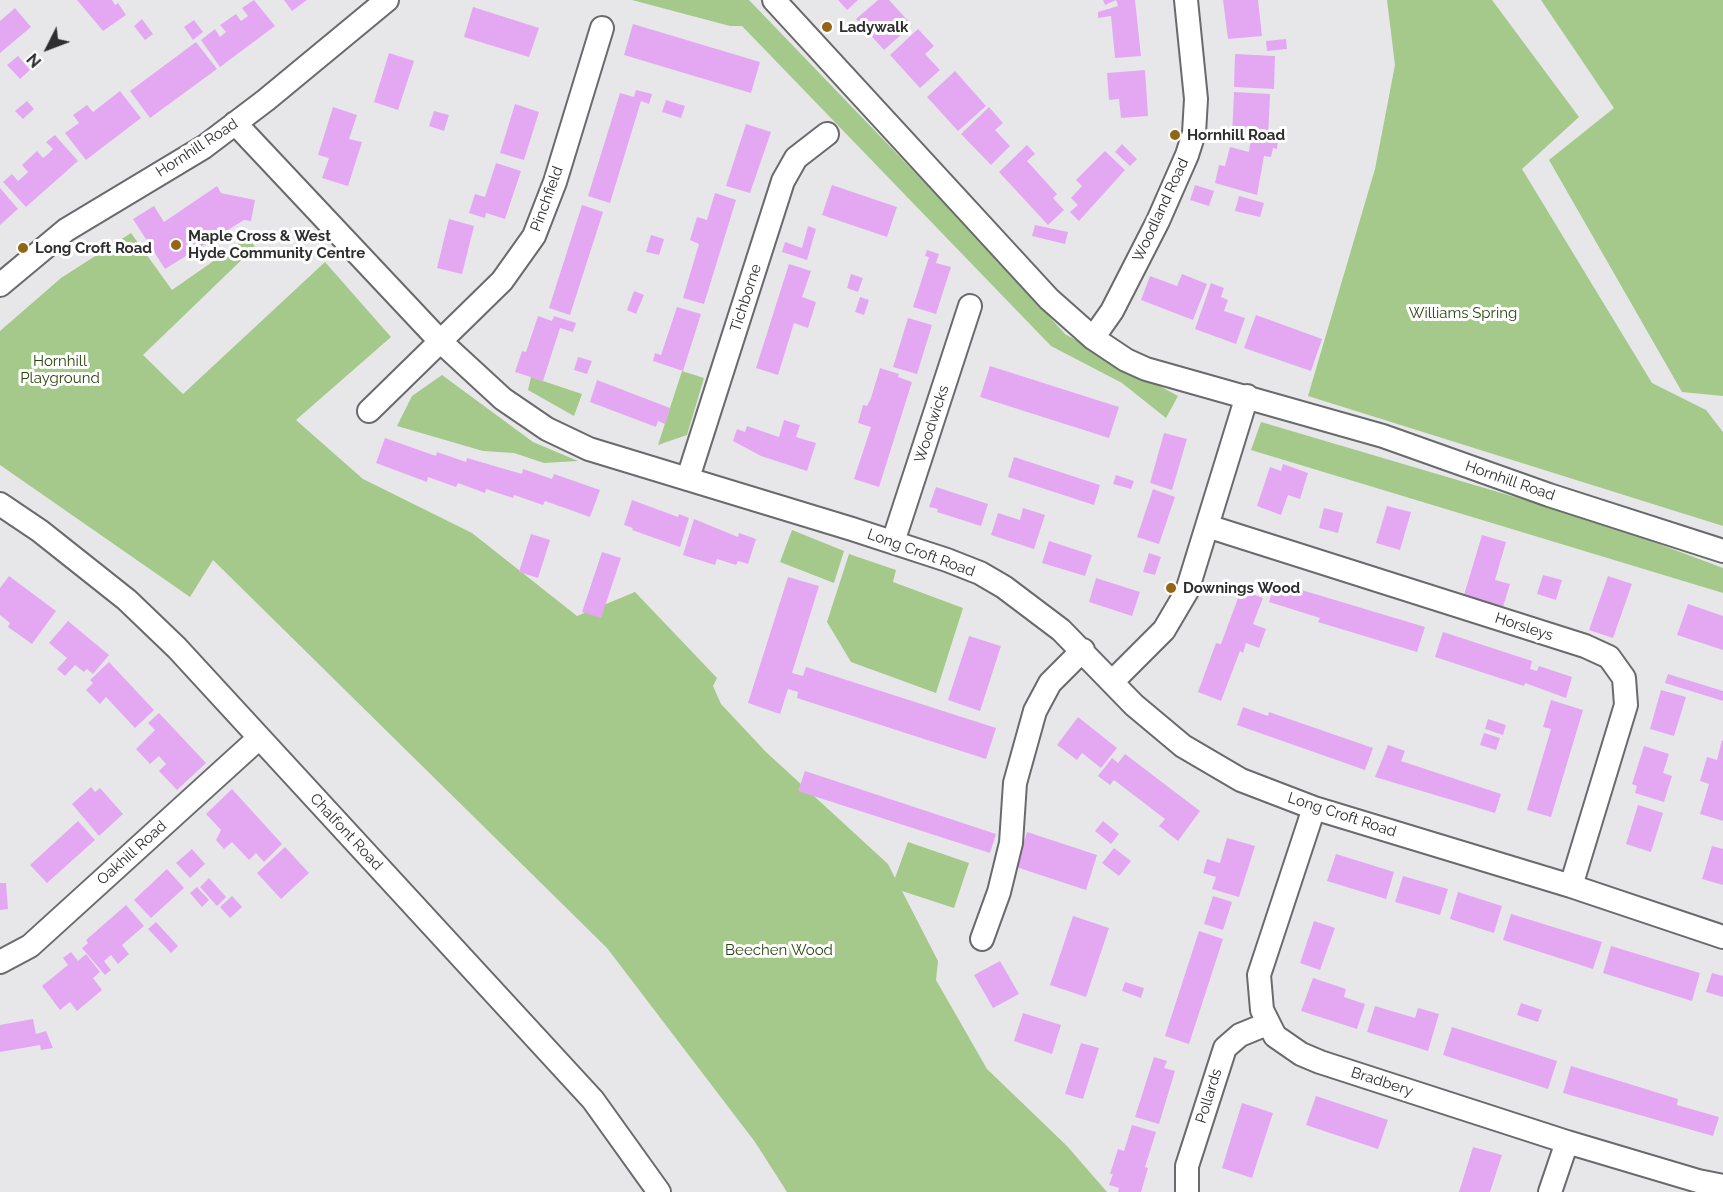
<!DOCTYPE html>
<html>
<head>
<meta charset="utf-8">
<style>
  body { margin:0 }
  #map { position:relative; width:1723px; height:1192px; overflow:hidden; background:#e7e7ea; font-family:Raleway,sans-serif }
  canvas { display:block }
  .north { position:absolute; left:18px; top:18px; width:60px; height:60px; -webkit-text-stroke:4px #fff; paint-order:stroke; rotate:228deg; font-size:16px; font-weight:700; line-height:24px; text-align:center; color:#2e2e2f }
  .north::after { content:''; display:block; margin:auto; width:21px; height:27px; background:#2e2e2f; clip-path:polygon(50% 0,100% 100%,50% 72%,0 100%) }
</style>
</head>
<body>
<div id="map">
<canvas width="1723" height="1192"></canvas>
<div class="north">N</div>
</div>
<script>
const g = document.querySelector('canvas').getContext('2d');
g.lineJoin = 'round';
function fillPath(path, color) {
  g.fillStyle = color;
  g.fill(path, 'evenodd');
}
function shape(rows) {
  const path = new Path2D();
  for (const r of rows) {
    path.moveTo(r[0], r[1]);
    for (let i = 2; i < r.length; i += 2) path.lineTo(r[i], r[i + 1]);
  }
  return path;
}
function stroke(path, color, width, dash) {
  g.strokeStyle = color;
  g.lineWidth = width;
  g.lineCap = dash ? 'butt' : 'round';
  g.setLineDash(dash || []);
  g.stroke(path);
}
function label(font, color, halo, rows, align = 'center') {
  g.font = font + ' Raleway,sans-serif';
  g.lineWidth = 6;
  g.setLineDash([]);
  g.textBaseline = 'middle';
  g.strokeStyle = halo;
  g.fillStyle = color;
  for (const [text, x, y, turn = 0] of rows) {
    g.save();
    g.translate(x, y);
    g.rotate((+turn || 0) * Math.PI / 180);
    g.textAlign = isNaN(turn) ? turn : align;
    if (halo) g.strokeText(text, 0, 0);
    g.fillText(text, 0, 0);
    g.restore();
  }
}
const green = shape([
  [632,0,749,0,980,240,1065,334,1178,396,1166,418,1122,383,1051,346,742,26,730,26],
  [1387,0,1492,0,1579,117,1522,169,1652,383,1706,410,1723,432,1723,526,1308,396,1375,169,1395,65],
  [1541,0,1723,0,1723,396,1682,392,1549,160,1614,108],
  [131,233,172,290,248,237,255,247,143,355,183,394,325,262,391,337,296,420,363,479,472,533,577,616,635,592,717,678,713,686,721,704,766,752,888,864,895,878,908,842,969,863,954,908,902,891,938,961,936,980,987,1069,1067,1146,1107,1192,787,1192,755,1142,607,948,213,560,190,597,0,465,0,331,61,278],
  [682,371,704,378,687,435,658,445],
  [442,375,533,442,578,461,544,463,514,453,483,451,397,426,412,396],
  [531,377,582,394,574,416,528,390],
  [1261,422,1603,523,1723,568,1723,593,1251,450],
  [792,530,844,551,834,583,780,562],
  [849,554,896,570,893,582,963,608,936,693,851,662,827,622]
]);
const building = shape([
  [77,0,112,0,115,5,118,3,126,15,103,31],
  [254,0,275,26,220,67,201,40,215,29,220,37,226,32,220,25,236,14,241,21,248,16,242,8],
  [284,0,307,0,292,11],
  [838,0,858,0,847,10],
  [878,0,889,0,912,25,884,50,856,19],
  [1103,0,1135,0,1141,56,1115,58,1111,16,1098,18,1098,12,1118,6,1116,0,1105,5],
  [1223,0,1258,0,1262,36,1228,39],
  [473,7,539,28,529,57,464,37],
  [15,8,31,27,0,53,0,21],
  [142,19,153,34,145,40,134,26],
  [194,20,203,32,193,40,184,27],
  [633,24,760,62,751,93,624,55],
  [918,29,934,46,925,54,940,70,920,88,890,55],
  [1286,39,1287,49,1267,51,1266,41],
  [196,42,217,69,150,118,130,91],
  [389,53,414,61,398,110,374,102],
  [1235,54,1275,56,1274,89,1234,87],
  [18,56,30,70,20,79,7,65],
  [1145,70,1148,116,1121,118,1119,99,1109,100,1107,73],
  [955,71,986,106,958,131,927,97],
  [636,90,652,94,649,104,641,101,610,203,588,196,620,93,634,97],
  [120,91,141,118,86,160,65,133,79,123,73,115,87,105,93,112],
  [1234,92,1270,94,1268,138,1278,138,1277,149,1273,148,1271,157,1264,156,1257,195,1215,183,1219,165,1225,166,1230,147,1249,152,1251,137,1232,136],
  [666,100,685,106,681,118,662,112],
  [27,101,34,109,23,119,15,111],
  [515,104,539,112,524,160,500,153],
  [333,107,357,115,349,139,362,142,348,186,322,178,329,158,318,155],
  [989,107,1003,123,995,130,1010,146,991,165,961,134],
  [434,111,449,115,444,131,429,126],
  [746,124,771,132,750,193,726,186],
  [55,135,78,161,26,207,3,182,12,174,18,181,25,175,28,172,22,165,37,151,43,158,48,154,53,149,46,142],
  [1122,144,1137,159,1130,166,1115,152],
  [1027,145,1035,154,1027,161,1057,194,1053,198,1064,210,1048,225,999,172],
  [1105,151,1125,170,1079,221,1070,212,1078,205,1071,198,1082,186,1076,180],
  [496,163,521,171,505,219,486,213,485,218,469,213,475,194,485,197],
  [832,185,897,207,887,237,822,215],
  [1195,185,1214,191,1209,206,1190,200],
  [217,186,221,193,255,200,251,221,244,220,165,269,133,219,154,206,164,222],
  [0,188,18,209,0,225],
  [715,193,736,200,704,304,683,298,699,244,690,240,697,217,707,220],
  [1239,196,1264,203,1260,217,1235,211],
  [582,205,603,212,570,315,549,308],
  [449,219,474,226,462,274,437,268],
  [1035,225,1068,232,1065,244,1032,236],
  [808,226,816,229,807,260,782,252,785,242,802,248],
  [651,235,664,239,659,255,646,252],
  [927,250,939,254,936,263,951,267,936,314,913,307,929,257,925,256],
  [789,264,811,271,802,297,816,302,808,328,794,323,778,375,756,368],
  [851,274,863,278,858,292,847,288],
  [1182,274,1207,284,1193,320,1141,300,1150,276,1177,286],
  [1211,283,1224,288,1221,297,1228,300,1224,311,1245,318,1236,344,1195,329],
  [634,291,644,295,636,314,627,310],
  [860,297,869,300,864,315,855,312],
  [677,307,701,314,683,371,653,361,655,353,661,355],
  [1256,315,1322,339,1311,371,1244,348],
  [538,316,552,321,554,316,576,323,573,332,560,328,543,381,515,372,522,351,526,352],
  [908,318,932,325,917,374,893,367],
  [578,357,592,361,587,374,574,370],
  [990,366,1119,407,1109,438,980,397],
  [880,368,899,374,898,377,912,382,879,487,854,479,871,427,858,423,863,405,867,406,871,398],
  [597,380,670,408,665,424,658,421,656,427,590,402],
  [784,420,800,425,796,437,816,443,807,471,761,456,733,441,737,429,745,432,747,426,779,437],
  [1164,433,1187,439,1172,490,1150,483],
  [385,438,436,456,437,452,466,462,467,458,522,474,523,469,552,479,554,474,600,490,590,517,545,501,543,505,514,495,513,498,486,489,485,493,458,483,456,487,428,477,427,482,376,463],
  [1014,457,1100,485,1094,505,1008,477],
  [1283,464,1308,473,1300,499,1288,495,1281,515,1257,506,1270,467,1281,471],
  [1116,475,1134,481,1131,489,1113,484],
  [936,487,988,504,981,526,937,512,938,509,929,507],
  [1153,489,1175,497,1159,544,1137,537],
  [632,500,678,517,679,514,689,518,680,547,632,530,633,528,624,525],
  [1387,506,1411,512,1400,550,1376,543],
  [1023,508,1045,515,1034,549,991,535,998,513,1020,520],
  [1324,508,1343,513,1338,533,1319,528],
  [694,519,738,537,739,533,756,539,748,564,738,561,736,565,717,559,715,565,683,555],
  [531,534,550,540,538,578,519,572],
  [1482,535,1506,542,1495,580,1510,584,1503,607,1464,595],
  [1049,541,1092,555,1085,576,1042,563],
  [602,552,621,558,601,618,582,612],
  [1149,553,1161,557,1155,575,1143,572],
  [1543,575,1562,580,1556,600,1537,594],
  [9,576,56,611,32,644,8,627,10,623,0,615,0,588],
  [1608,576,1632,584,1613,638,1589,630],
  [788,577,819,586,792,673,803,676,806,667,996,728,986,759,797,698,798,692,788,689,780,714,748,703],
  [1096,578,1140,592,1132,616,1089,602],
  [1275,582,1425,627,1417,652,1318,622,1320,618,1269,602],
  [1241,590,1263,598,1253,624,1266,629,1259,648,1246,643,1243,653,1240,651,1221,701,1198,692,1216,643,1221,644],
  [1688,604,1723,616,1723,650,1677,635],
  [68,621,109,655,93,674,87,669,84,672,75,665,65,676,57,669,67,658,49,643],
  [1443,632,1532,661,1530,669,1537,671,1539,666,1572,677,1566,698,1525,683,1524,686,1435,657],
  [969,636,1001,646,980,711,948,700],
  [109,662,154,710,135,728,106,697,100,704,86,690,93,683,90,680],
  [1668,674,1723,691,1723,701,1665,683],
  [1661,690,1686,697,1674,736,1650,729],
  [1551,700,1583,710,1551,817,1527,810,1551,729,1543,727],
  [1243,707,1268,716,1269,712,1373,748,1365,770,1237,725],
  [159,713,206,763,177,790,159,771,166,764,159,756,150,764,136,749,155,730,148,723],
  [1078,717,1117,748,1101,768,1082,753,1077,760,1057,745],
  [1488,719,1506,725,1503,735,1485,729],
  [1484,733,1500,738,1496,750,1480,745],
  [1722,740,1723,741,1723,821,1700,814,1709,784,1700,781,1707,757,1717,760],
  [1388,745,1405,751,1401,761,1501,794,1495,813,1375,777],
  [1644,746,1669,754,1663,773,1672,776,1664,802,1635,793,1637,786,1632,784],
  [1125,754,1200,811,1178,841,1159,826,1165,819,1114,780,1110,785,1098,776,1112,758,1118,763],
  [805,771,996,834,990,853,798,791],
  [91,787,95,792,100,788,123,814,99,836,72,804],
  [232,789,282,844,264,862,256,853,249,860,232,842,224,849,216,840,221,830,206,814],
  [1638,805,1663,813,1651,852,1626,844],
  [78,821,95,840,47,883,30,865],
  [1103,821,1119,834,1111,844,1095,831],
  [1027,832,1097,855,1086,890,1016,867],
  [1227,838,1255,846,1239,897,1212,889,1216,877,1203,873,1207,859,1220,863],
  [1712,846,1723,849,1723,885,1702,879],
  [285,847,309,873,281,899,257,873],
  [1114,848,1131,861,1119,876,1102,863],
  [192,849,205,864,190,878,176,863],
  [1336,854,1394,872,1386,899,1327,881],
  [167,869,184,888,151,918,134,900],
  [1403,876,1448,889,1440,915,1395,902],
  [209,878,226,897,217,906,200,887],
  [0,883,6,883,8,909,0,910],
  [197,887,209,900,202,907,190,893],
  [1458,892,1502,906,1494,933,1450,919],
  [232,896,242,907,230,918,220,907],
  [1213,896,1232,902,1223,930,1204,924],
  [126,905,144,926,122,945,129,954,118,964,111,955,104,961,111,970,105,975,82,948,88,943,86,940],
  [1511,914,1602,942,1593,969,1503,940],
  [1073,916,1109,928,1086,997,1050,985],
  [1314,921,1335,928,1320,970,1300,963],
  [156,922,178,946,171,953,148,929],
  [1199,931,1223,939,1189,1044,1165,1036],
  [1611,946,1700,973,1692,1001,1603,973],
  [71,952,78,961,86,954,100,972,93,978,102,990,77,1011,70,1002,60,1010,42,986,68,965,63,958],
  [1000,961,1019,994,993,1008,974,975],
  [1712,973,1723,976,1723,997,1706,992],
  [1313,978,1346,989,1344,997,1365,1004,1357,1029,1301,1011],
  [1125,982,1144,988,1141,998,1122,991],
  [1521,1003,1542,1010,1538,1022,1517,1015],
  [1375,1006,1415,1018,1418,1008,1439,1014,1428,1051,1367,1032],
  [1023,1013,1061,1025,1052,1054,1014,1041],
  [33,1019,36,1034,46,1031,53,1048,41,1050,40,1045,0,1052,0,1025],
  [1452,1027,1557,1061,1548,1089,1443,1055],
  [1081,1043,1099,1048,1083,1099,1065,1094],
  [1154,1057,1167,1061,1164,1068,1175,1071,1159,1124,1135,1117],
  [1571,1066,1678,1099,1677,1105,1719,1117,1713,1136,1563,1093],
  [1316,1096,1388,1120,1378,1149,1306,1125],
  [1242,1103,1273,1113,1252,1178,1222,1168],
  [1132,1125,1156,1132,1145,1167,1148,1168,1141,1192,1118,1192,1119,1188,1109,1185,1113,1174,1110,1174,1118,1149,1124,1151],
  [1473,1147,1502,1155,1490,1192,1459,1192]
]);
const minor = shape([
  [774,0,1049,299,1093,338,1126,360,1146,369,1383,436,1549,495,1723,551],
  [235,123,440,341,503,399,547,429,589,449,852,529,947,560,980,573,1004,587,1061,630,1134,705,1183,746,1241,780,1314,808,1571,886,1723,937],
  [0,285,66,230,204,147,266,100,387,0],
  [1093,338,1112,311,1158,221,1187,155,1194,133,1196,99,1186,0],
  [369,411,502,281,534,236,555,182,602,28],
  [688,478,783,181,796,158,827,134],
  [0,504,40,531,127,600,177,648,593,1100,659,1192],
  [1207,526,1585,646,1609,657,1624,678,1626,705,1571,886],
  [893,542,970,306],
  [1112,682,1164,630,1187,591,1247,396],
  [1314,808,1259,975,1262,1010,1275,1036,1301,1054,1320,1062,1567,1142,1698,1181,1723,1186],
  [982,939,999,892,1011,843,1015,783,1035,711,1050,683,1083,650],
  [0,962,30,946,259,738],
  [1187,1192,1187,1166,1225,1048,1240,1035,1267,1024],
  [1550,1192,1567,1142]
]);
const markers = [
  [827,27,6,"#946514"],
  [1175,135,6,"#946514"],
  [176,245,6,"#946514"],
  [23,248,6,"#946514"],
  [1171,588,6,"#946514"]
];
const poiNames = [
  ["Ladywalk",839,27],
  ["Hornhill Road",1187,135],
  ["Maple Cross & West",188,236],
  ["Hyde Community Centre",188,253],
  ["Long Croft Road",35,248],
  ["Downings Wood",1183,588]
];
const streetNames = [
  ["Hornhill Road",197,148,-33],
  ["Pinchfield",547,199,-70],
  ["Woodland Road",1161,210,-65],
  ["Tichborne",746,298,-72],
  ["Woodwicks",932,424,-72],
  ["Hornhill Road",1510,481,19],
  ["Long Croft Road",921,553,20],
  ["Horsleys",1524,627,18],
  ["Long Croft Road",1342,815,18],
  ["Chalfont Road",346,832,47],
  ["Oakhill Road",132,853,-42],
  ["Bradbery",1382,1082,18],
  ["Pollards",1209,1096,-73]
];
const parkNames = [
  ["Williams Spring",1463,313],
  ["Hornhill",60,361],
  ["Playground",60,378],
  ["Beechen Wood",779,950]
];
fillPath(green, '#a4c98a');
fillPath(building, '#e4a8f3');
stroke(minor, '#696a6c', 26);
stroke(minor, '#fff', 22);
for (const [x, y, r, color] of markers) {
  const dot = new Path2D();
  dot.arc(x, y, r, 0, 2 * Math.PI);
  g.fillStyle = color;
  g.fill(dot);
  stroke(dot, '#fff', 2);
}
label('bold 15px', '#2e2e2f', '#fff', poiNames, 'left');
label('15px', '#2e2e2f', '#fff', streetNames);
label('15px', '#29460b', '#fff', parkNames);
</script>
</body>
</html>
